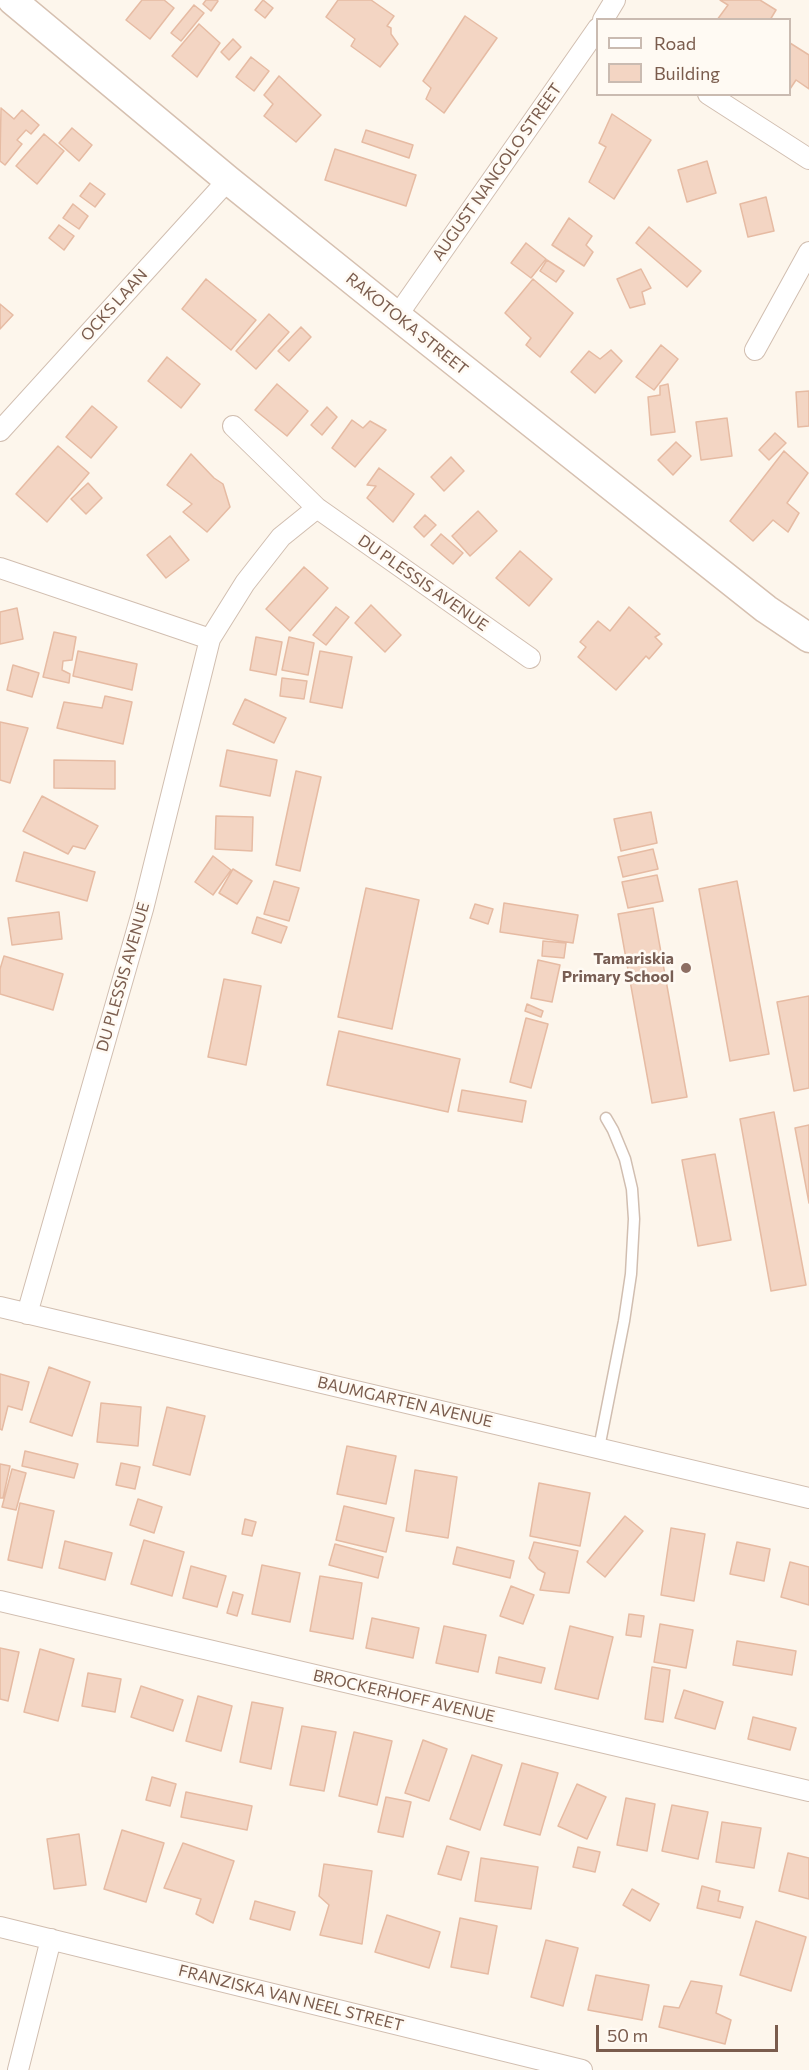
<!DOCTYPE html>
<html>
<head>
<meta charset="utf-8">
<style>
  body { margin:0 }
  #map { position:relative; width:809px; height:2070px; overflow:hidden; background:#fdf6ec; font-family:Commissioner,sans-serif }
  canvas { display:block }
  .legend { position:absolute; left:596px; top:18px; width:195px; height:78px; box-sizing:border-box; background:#fffaf3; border:2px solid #cabbb1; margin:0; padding:8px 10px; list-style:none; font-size:18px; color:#7a5c4d }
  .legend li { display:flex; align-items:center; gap:12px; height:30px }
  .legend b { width:30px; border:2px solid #cabbb1 }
  .scale { position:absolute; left:596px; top:2025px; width:182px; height:27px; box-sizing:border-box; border:3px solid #7a5c4d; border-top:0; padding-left:8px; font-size:18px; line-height:21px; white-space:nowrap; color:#7a5c4d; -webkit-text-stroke:4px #fffaf3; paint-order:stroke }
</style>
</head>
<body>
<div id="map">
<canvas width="809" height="2070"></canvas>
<ul class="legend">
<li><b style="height:8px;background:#fff"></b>Road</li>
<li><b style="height:16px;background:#f3d5c3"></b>Building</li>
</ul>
<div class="scale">50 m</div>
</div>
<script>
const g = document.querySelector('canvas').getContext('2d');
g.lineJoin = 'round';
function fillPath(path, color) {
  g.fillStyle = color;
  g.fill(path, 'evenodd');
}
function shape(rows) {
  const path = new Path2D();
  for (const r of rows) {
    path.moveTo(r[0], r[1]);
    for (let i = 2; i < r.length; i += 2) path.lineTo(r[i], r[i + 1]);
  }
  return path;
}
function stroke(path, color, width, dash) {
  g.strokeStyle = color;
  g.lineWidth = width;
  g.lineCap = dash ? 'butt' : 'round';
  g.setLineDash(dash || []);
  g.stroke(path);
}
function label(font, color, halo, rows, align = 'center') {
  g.font = font + ' Commissioner,sans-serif';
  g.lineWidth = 5;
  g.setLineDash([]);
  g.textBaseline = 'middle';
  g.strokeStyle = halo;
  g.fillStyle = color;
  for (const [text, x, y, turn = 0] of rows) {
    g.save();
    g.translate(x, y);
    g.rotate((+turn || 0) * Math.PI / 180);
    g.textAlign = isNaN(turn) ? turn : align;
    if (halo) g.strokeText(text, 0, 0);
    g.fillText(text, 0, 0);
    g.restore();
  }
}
const building = shape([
  [142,0,164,0,174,8,150,39,126,20,142,0],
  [206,0,217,0,218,1,211,11,203,4,206,0],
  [263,0,273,8,265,18,255,10,263,0],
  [338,0,371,0,394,16,387,26,391,28,391,34,398,44,380,67,351,46,355,39,326,17,338,0],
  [720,0,760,0,776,10,770,20,717,20,728,5,720,0],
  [194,5,204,13,181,41,171,33,194,5],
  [465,16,497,38,444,113,426,99,431,88,423,81,465,16],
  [199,24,220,43,197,77,172,56,199,24],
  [233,39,241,47,229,60,221,52,233,39],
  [790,43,809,55,809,89,796,80,790,89,790,43],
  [251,57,269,71,254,91,236,77,251,57],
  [279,76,321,115,296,142,264,116,273,104,264,95,279,76],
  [1,108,14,119,22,110,39,125,31,134,26,130,17,140,22,144,5,165,0,161,1,108],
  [612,114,651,140,614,199,589,182,606,147,599,143,612,114],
  [72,128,92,145,79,161,59,143,72,128],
  [366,130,413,145,409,158,362,142,366,130],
  [44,134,64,151,37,184,16,166,44,134],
  [335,149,416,175,406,206,325,180,335,149],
  [707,161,716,193,687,202,678,170,707,161],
  [90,183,105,194,95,207,80,196,90,183],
  [766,197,774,231,748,237,740,204,766,197],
  [73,204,88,216,79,229,63,218,73,204],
  [569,218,592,236,586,245,593,252,584,266,552,245,569,218],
  [59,225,74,236,64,250,49,238,59,225],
  [649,227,701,271,687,287,636,243,649,227],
  [526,243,546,259,531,278,511,263,526,243],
  [547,260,564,271,556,282,540,271,547,260],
  [641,269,651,288,642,292,645,304,630,308,617,279,641,269],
  [206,279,256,320,231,350,182,309,206,279],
  [533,279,573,313,540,357,526,345,531,338,505,313,533,279],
  [0,304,13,315,0,329,0,304],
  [269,314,289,332,256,369,236,351,269,314],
  [301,327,311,337,289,361,278,351,301,327],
  [661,345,678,359,654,390,636,377,661,345],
  [611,350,622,361,595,393,571,372,589,351,600,359,611,350],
  [167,357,200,384,181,408,148,381,167,357],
  [277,384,308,411,287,436,255,410,277,384],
  [668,384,675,432,651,435,648,397,660,395,660,386,668,384],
  [809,391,809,426,798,427,796,392,809,391],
  [92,406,117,427,91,458,66,437,92,406],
  [327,407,337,417,322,435,311,425,327,407],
  [727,418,732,456,701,460,696,422,727,418],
  [352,420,363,428,370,421,386,430,355,467,332,448,352,420],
  [775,433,786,443,769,460,759,450,775,433],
  [676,442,691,456,673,475,658,460,676,442],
  [58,446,89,473,47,522,16,494,58,446],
  [784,451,808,473,787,503,799,513,788,532,773,520,753,541,730,521,784,451],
  [191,454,214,478,223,484,230,507,207,532,183,512,192,504,167,485,191,454],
  [451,457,464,471,444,491,431,477,451,457],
  [379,468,414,494,393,522,367,498,376,486,367,485,379,468],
  [88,483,102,498,86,514,71,499,88,483],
  [478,511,497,531,470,556,452,536,478,511],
  [425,515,436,525,424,537,414,527,425,515],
  [441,534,463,553,453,564,431,545,441,534],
  [170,536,189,560,166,578,147,555,170,536],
  [520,551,552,579,529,606,496,578,520,551],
  [304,567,328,588,290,631,266,609,304,567],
  [371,605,401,635,385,652,355,623,371,605],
  [336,607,349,617,326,645,313,635,336,607],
  [629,607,660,634,655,637,662,644,649,659,646,656,616,690,578,657,586,647,580,642,598,621,610,631,629,607],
  [17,608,23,639,0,644,0,612,17,608],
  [54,632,76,637,72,660,63,661,62,670,70,674,69,683,43,677,54,632],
  [256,637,282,642,276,675,250,670,256,637],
  [289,637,314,643,308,675,282,670,289,637],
  [78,651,137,664,132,690,73,676,78,651],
  [320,651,352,657,342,708,310,702,320,651],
  [13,665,39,673,32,697,7,690,13,665],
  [282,678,307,681,304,699,280,696,282,678],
  [105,696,132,702,123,744,57,728,64,702,102,708,105,696],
  [245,699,286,718,274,743,233,724,245,699],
  [0,722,28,728,10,783,0,780,0,722],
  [227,750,277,760,270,796,220,786,227,750],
  [54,760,115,761,115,789,54,788,54,760],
  [296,771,321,777,300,871,276,865,296,771],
  [42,796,98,826,85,849,73,846,68,854,23,831,42,796],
  [651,812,657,843,621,851,614,819,651,812],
  [216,816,253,817,252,851,215,849,216,816],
  [653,849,658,869,623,877,618,857,653,849],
  [24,852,95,872,87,901,16,881,24,852],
  [213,856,231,870,213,895,195,882,213,856],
  [233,869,252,881,237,904,219,893,233,869],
  [657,875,663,901,628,908,622,882,657,875],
  [274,881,299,888,289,921,264,914,274,881],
  [737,881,769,1054,730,1061,699,889,737,881],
  [366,888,419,900,392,1029,338,1017,366,888],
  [504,903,578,915,573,943,500,932,504,903],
  [475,904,493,909,488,924,470,918,475,904],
  [653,908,687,1097,652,1103,618,914,653,908],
  [59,912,62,939,12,945,8,918,59,912],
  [257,917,287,927,281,943,252,933,257,917],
  [543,941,566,943,564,958,542,956,543,941],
  [4,956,63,974,53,1010,0,994,0,969,4,956],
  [538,960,560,965,552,1002,531,998,538,960],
  [224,979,261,986,246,1065,208,1057,224,979],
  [809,996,809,1088,794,1091,777,1002,809,996],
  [527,1004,543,1011,541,1017,525,1011,527,1004],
  [526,1018,548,1024,531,1088,510,1082,526,1018],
  [339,1031,460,1059,448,1112,327,1085,339,1031],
  [462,1090,526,1101,522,1122,458,1111,462,1090],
  [774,1112,806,1285,771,1291,740,1119,774,1112],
  [809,1125,809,1203,795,1128,809,1125],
  [715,1154,731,1240,698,1246,682,1160,715,1154],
  [49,1367,90,1382,72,1436,30,1422,49,1367],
  [0,1374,29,1382,22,1410,8,1406,2,1430,0,1429,0,1374],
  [101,1403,141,1407,138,1446,97,1442,101,1403],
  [167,1407,205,1416,190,1475,153,1465,167,1407],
  [347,1446,396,1456,386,1504,337,1494,347,1446],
  [25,1451,78,1464,74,1478,22,1466,25,1451],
  [121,1463,140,1467,135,1489,116,1485,121,1463],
  [0,1464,10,1466,3,1498,0,1498,0,1464],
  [12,1469,26,1473,16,1510,2,1507,12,1469],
  [415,1470,457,1477,448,1538,406,1531,415,1470],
  [539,1483,590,1493,580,1546,530,1536,539,1483],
  [138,1499,162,1507,154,1533,130,1525,138,1499],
  [20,1503,54,1511,42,1568,8,1560,20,1503],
  [344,1506,394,1518,386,1552,336,1540,344,1506],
  [625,1516,643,1531,605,1577,587,1562,625,1516],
  [245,1519,256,1522,252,1536,242,1534,245,1519],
  [671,1528,705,1534,694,1601,661,1595,671,1528],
  [144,1540,184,1552,172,1596,131,1584,144,1540],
  [65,1541,112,1553,105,1580,59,1568,65,1541],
  [534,1542,578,1551,569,1593,540,1590,545,1573,538,1569,529,1558,534,1542],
  [737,1542,770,1549,764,1581,730,1574,737,1542],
  [335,1544,383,1557,378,1578,329,1565,335,1544],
  [457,1547,514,1561,510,1578,453,1564,457,1547],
  [790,1562,809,1567,809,1605,781,1597,790,1562],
  [262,1565,300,1573,290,1622,252,1614,262,1565],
  [191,1566,226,1576,217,1607,183,1598,191,1566],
  [320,1576,362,1583,353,1639,310,1631,320,1576],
  [511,1586,534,1595,523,1624,500,1616,511,1586],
  [233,1592,243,1595,237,1616,227,1613,233,1592],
  [629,1614,644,1616,641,1637,626,1635,629,1614],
  [372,1618,419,1628,413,1658,366,1648,372,1618],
  [660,1624,693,1630,686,1668,654,1662,660,1624],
  [444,1626,486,1635,478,1672,436,1663,444,1626],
  [570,1626,613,1637,598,1699,555,1689,570,1626],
  [737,1641,796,1651,792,1675,733,1665,737,1641],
  [0,1648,19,1652,8,1701,0,1699,0,1648],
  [40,1649,74,1659,58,1721,24,1712,40,1649],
  [499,1657,545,1668,541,1683,496,1673,499,1657],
  [652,1667,670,1670,663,1722,645,1719,652,1667],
  [88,1673,121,1679,115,1712,82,1706,88,1673],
  [141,1686,183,1700,173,1731,131,1717,141,1686],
  [684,1690,723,1702,715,1729,675,1718,684,1690],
  [198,1696,232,1706,221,1751,186,1741,198,1696],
  [252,1702,283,1708,271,1769,240,1762,252,1702],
  [753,1717,796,1728,790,1750,748,1739,753,1717],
  [302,1726,336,1732,324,1791,290,1785,302,1726],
  [354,1732,392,1741,377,1805,339,1796,354,1732],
  [423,1740,447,1749,429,1801,405,1793,423,1740],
  [472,1755,502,1765,480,1830,450,1819,472,1755],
  [522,1763,558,1773,540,1835,504,1825,522,1763],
  [152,1777,176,1784,170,1806,146,1800,152,1777],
  [577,1784,606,1797,587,1839,558,1826,577,1784],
  [186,1792,252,1806,247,1830,181,1817,186,1792],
  [386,1797,411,1802,403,1837,378,1832,386,1797],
  [626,1798,655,1804,647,1851,617,1845,626,1798],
  [672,1805,708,1812,698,1859,662,1851,672,1805],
  [722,1822,761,1828,754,1868,716,1862,722,1822],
  [122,1830,164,1843,146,1902,104,1889,122,1830],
  [79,1834,86,1885,54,1889,47,1839,79,1834],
  [183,1843,234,1861,213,1923,196,1914,201,1899,164,1888,183,1843],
  [447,1846,469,1852,461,1880,438,1874,447,1846],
  [578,1847,600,1852,595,1872,573,1867,578,1847],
  [788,1853,809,1858,809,1899,779,1891,788,1853],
  [481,1858,538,1867,531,1909,475,1901,481,1858],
  [324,1864,372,1871,362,1944,320,1935,329,1905,319,1896,324,1864],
  [702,1886,720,1891,718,1901,743,1907,740,1918,697,1908,702,1886],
  [632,1889,659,1904,650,1921,623,1905,632,1889],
  [255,1901,295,1912,290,1930,250,1919,255,1901],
  [387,1915,440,1932,429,1968,375,1952,387,1915],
  [460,1918,497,1926,488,1974,451,1967,460,1918],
  [756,1921,806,1937,791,1991,740,1975,756,1921],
  [546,1940,578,1948,563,2006,531,1997,546,1940],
  [596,1975,649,1985,642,2020,588,2010,596,1975],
  [691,1981,722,1986,716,2013,731,2020,725,2044,659,2027,664,2006,679,2008,691,1981]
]);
const lane = shape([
  [599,1448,624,1321,631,1274,634,1219,632,1189,625,1159,613,1130,606,1118]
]);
const street = shape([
  [603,20,615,0],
  [708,94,809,159],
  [397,316,598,28],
  [755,350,809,252],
  [233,426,317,508],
  [0,431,228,180],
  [0,568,210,639],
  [0,1307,809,1498],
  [27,1314,143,909,210,639,245,583,281,537,317,508,530,658],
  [0,1601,809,1791],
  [0,1927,582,2070],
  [18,2070,51,1939]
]);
const secondary = shape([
  [12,0,228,180,397,316,766,609,809,638]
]);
const markers = [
  [686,968,6,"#8d6e63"]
];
const streetNames = [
  ["AUGUST NANGOLO STREET",497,172,-55],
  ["OCKS LAAN",114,305,-48],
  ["RAKOTOKA STREET",407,324,39],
  ["DU PLESSIS AVENUE",423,583,35],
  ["DU PLESSIS AVENUE",123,977,-74],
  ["BAUMGARTEN AVENUE",405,1402,13],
  ["BROCKERHOFF AVENUE",404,1696,13],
  ["FRANZISKA VAN NEEL STREET",291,1998,14]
];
const educationNames = [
  ["Tamariskia",674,959],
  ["Primary School",674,977]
];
fillPath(building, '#f3d5c3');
stroke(building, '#e6bba3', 1.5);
stroke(lane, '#d1beb0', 13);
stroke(street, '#d1beb0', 22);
stroke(secondary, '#d6c0b0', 31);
stroke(lane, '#fff', 10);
stroke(street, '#fff', 20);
stroke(secondary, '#fff', 28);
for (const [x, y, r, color] of markers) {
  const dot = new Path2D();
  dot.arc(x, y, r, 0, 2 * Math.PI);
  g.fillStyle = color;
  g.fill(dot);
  stroke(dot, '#fffaf3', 2);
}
label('16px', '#7a5c4d', '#fffaf3', streetNames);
label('bold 16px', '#785e54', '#fffaf3', educationNames, 'right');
</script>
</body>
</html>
